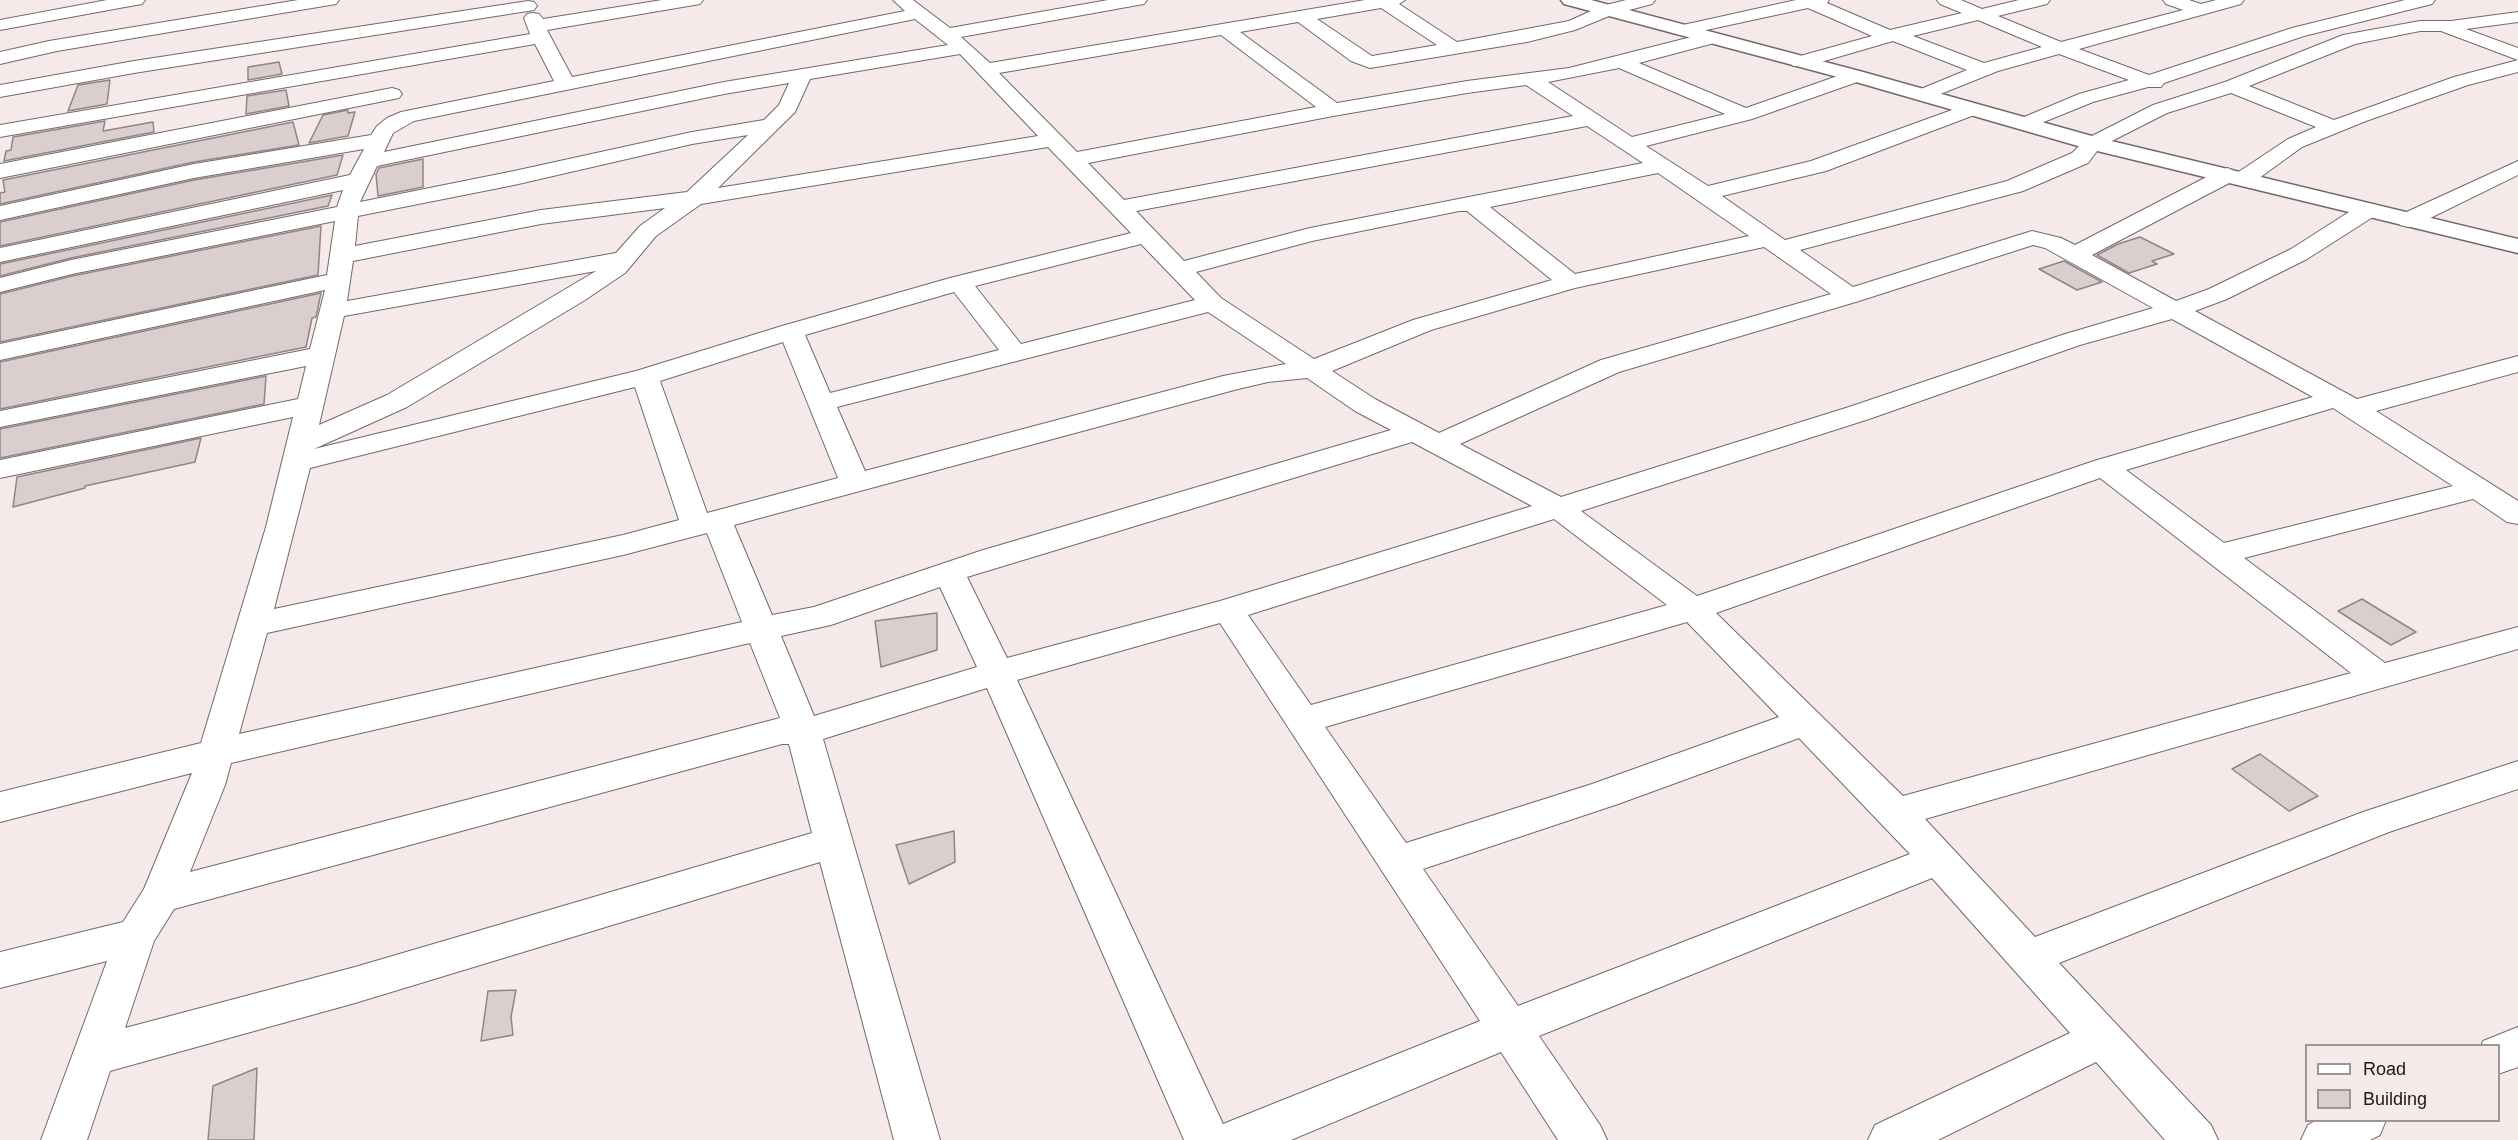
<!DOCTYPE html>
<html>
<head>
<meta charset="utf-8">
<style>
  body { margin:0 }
  #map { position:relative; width:2518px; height:1140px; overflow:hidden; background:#f6e9e9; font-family:Helvetica,sans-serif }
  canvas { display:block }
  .legend { position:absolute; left:2305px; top:1044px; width:195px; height:78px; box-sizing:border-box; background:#f6e9e9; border:2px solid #9f9595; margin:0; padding:8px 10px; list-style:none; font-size:18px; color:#1d1818 }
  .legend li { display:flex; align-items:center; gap:12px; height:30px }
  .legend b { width:30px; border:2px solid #9f9595 }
</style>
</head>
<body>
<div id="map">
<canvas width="2518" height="1140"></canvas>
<ul class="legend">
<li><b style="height:8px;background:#fff"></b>Road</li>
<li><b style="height:16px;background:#dbcece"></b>Building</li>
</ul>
</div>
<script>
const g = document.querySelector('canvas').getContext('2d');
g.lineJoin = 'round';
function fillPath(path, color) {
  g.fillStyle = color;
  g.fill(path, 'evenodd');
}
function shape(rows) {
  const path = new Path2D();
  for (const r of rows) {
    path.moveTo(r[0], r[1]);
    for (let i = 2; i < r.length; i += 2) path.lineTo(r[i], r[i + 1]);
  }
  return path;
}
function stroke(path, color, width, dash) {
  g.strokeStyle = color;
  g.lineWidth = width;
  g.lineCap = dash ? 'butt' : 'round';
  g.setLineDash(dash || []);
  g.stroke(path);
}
const building = shape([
  [279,62,282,74,248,80,248,67,279,62],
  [110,80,107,104,68,111,78,85,110,80],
  [286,90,289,106,246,114,247,96,286,90],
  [348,110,348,113,355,112,348,136,309,143,323,115,348,110],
  [105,121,103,131,153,122,154,132,4,161,6,151,11,150,13,137,105,121],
  [293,122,299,145,194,162,0,204,0,193,5,192,3,180,293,122],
  [343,155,337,175,0,246,0,222,194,180,343,155],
  [423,159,423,187,378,196,376,174,379,168,423,159],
  [332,195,328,206,71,258,0,276,0,264,332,195],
  [321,226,318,275,0,342,0,294,72,276,321,226],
  [2140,237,2174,254,2152,261,2157,264,2129,273,2097,255,2118,244,2140,237],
  [2064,261,2102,282,2077,290,2039,269,2064,261],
  [321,293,316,317,312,318,306,347,0,409,0,362,321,293],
  [266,376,264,404,0,458,0,429,266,376],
  [201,438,195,462,85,486,85,488,13,507,17,477,201,438],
  [2362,599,2416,632,2391,645,2338,611,2362,599],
  [937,613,937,650,881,667,875,621,937,613],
  [2260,754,2318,796,2289,811,2232,769,2260,754],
  [954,831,955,862,909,884,896,845,954,831],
  [516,990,511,1017,513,1035,481,1041,488,991,516,990],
  [257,1068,254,1140,208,1140,213,1086,257,1068]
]);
const street = shape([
  [107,0,145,0,142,4,136,5,0,30,0,20,107,0],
  [298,0,339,0,336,4,330,5,57,51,0,64,0,52,49,41,298,0],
  [662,0,703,0,700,4,694,5,547,30,572,77,905,11,893,0,913,0,950,28,1108,0,1147,0,1144,4,1138,5,961,37,990,63,1365,0,1405,0,1399,4,1457,42,1569,21,1602,6,1626,0,1655,0,1652,4,1614,14,1575,30,1527,42,1370,68,1351,61,1298,22,1240,32,1337,103,1467,81,1569,68,1711,32,1718,34,1720,38,1718,42,1639,63,1746,108,1849,72,1863,72,1866,76,1863,80,1752,119,1646,146,1708,186,1811,161,1963,106,1977,106,1980,110,1977,114,1826,171,1722,196,1785,240,2007,181,2072,153,2086,139,2153,105,2225,82,2343,35,2420,21,2451,21,2518,12,2518,22,2466,29,2518,48,2518,60,2441,31,2420,31,2355,44,2249,86,2334,120,2454,77,2518,60,2518,72,2468,85,2366,121,2302,147,2251,184,2243,186,2233,181,2092,255,2176,301,2209,289,2291,249,2360,205,2368,203,2376,205,2379,210,2376,215,2307,259,2227,299,2195,311,2357,399,2518,356,2518,372,2376,411,2518,501,2518,524,2507,522,2473,499,2244,558,2385,663,2518,627,2518,649,1925,819,2035,937,2363,812,2518,761,2518,789,2389,832,2059,963,2211,1125,2218,1140,2165,1140,2096,1062,1938,1140,1868,1140,1875,1125,2070,1033,1932,878,1539,1036,1600,1125,1607,1140,1558,1140,1501,1052,1291,1140,1184,1140,987,688,823,739,940,1140,894,1140,820,862,355,1003,110,1071,87,1140,41,1140,107,961,0,988,0,952,123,922,144,889,192,773,0,822,0,792,201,743,266,527,293,417,0,478,0,460,298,399,306,366,0,427,0,411,310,349,325,290,0,360,0,344,327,275,335,221,72,274,0,292,0,278,71,260,337,207,343,190,0,262,0,248,350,175,364,149,194,178,0,220,0,206,194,164,371,135,377,126,387,118,401,112,554,81,535,44,0,137,0,125,530,34,524,18,527,14,533,13,539,14,543,19,662,0],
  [1381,8,1437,45,1372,56,1317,19,1381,8],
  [915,19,948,45,724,82,384,152,393,133,414,121,915,19],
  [1221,35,1316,107,1077,152,999,73,1221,35],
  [960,54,1038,136,718,188,795,112,810,79,960,54],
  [1619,68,1725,114,1632,137,1548,82,1619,68],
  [789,83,779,105,764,120,692,132,514,171,360,202,377,166,724,94,789,83],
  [1526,85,1573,116,1124,200,1088,163,1333,116,1467,93,1526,85],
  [2231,93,2316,127,2288,139,2237,173,2228,168,2220,170,2075,245,2061,238,2032,231,1853,287,1800,250,2023,191,2088,163,2100,147,2167,113,2231,93],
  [1587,126,1643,163,1310,228,1184,261,1136,211,1587,126],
  [748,135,687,192,541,210,355,246,358,216,514,185,692,144,748,135],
  [1048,147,1131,233,950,278,782,326,636,371,314,449,407,407,585,300,625,273,656,236,701,204,1048,147],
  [1658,173,1749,236,1575,274,1490,207,1658,173],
  [665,208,640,226,616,253,347,301,353,261,541,224,665,208],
  [1459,211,1467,211,1552,280,1413,320,1314,359,1221,298,1196,272,1312,241,1459,211],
  [1141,244,1195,300,1021,344,975,286,1141,244],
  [2033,245,2045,248,2153,308,2062,335,1849,407,1561,497,1460,444,1619,372,1859,301,2033,245],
  [1764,247,1831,294,1601,360,1439,433,1375,399,1332,371,1431,330,1575,288,1764,247],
  [596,271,387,395,319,425,344,316,596,271],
  [954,292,999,350,830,393,805,335,954,292],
  [1208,312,1286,364,1223,376,865,471,837,407,1208,312],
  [2172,319,2313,397,2094,461,1697,596,1581,511,1869,419,2080,345,2172,319],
  [783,342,838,478,707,513,660,381,783,342],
  [1307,378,1355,411,1391,430,980,551,814,607,772,615,734,525,1238,389,1268,382,1307,378],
  [635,387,679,520,623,535,274,609,310,468,635,387],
  [2333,408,2453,486,2224,543,2126,470,2333,408],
  [1412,442,1532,506,1220,601,1007,658,967,577,1412,442],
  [2100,478,2351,673,1903,796,1716,613,2100,478],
  [1554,519,1667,605,1311,705,1248,615,1554,519],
  [707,533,742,622,239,734,267,633,623,555,707,533],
  [940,587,977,667,814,716,781,636,831,625,940,587],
  [1687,622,1779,717,1592,784,1406,843,1325,727,1687,622],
  [1220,623,1480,1021,1223,1124,1017,680,1220,623],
  [750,643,780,718,190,872,225,785,231,763,750,643],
  [1799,738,1910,854,1518,1006,1423,869,1618,804,1799,738],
  [782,744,789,744,812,833,355,967,125,1028,154,941,174,909,782,744],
  [1796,0,1829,0,1827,3,1890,30,1962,13,1940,4,1937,0,1961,0,1982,9,2019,0,2050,0,2047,4,1998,16,2061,42,2183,10,2166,4,2163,0,2189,0,2201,4,2216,0,2244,0,2241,4,2079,49,2149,75,2292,28,2405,0,2435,0,2432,4,2304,36,2164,83,2161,87,2148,87,2093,102,2024,130,2017,128,2014,124,2017,120,2079,94,2129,80,2059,54,1998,71,1923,101,1916,99,1913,95,1916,91,1967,70,1893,41,1807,66,1793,66,1790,62,1793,58,1872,36,1808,8,1683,35,1677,34,1674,30,1677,26,1683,25,1796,0],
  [1978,20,2042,47,1984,63,1913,36,1978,20],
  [528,1,534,2,537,6,534,10,134,73,0,97,0,85,134,61,528,1],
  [392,88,399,90,402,94,399,98,0,178,0,164,392,88],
  [2518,161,2518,175,2416,225,2408,227,2400,225,2397,220,2400,215,2518,161],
  [2518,1027,2518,1067,2498,1074,2498,1046,2481,1046,2483,1041,2518,1027],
  [2317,1120,2386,1120,2380,1135,2370,1140,2301,1140,2308,1125,2317,1120]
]);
const secondary = shape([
  [1561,0,1591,0,1863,72,2099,138,2518,239,2518,253,2085,148,1849,80,1564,4,1561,0]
]);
fillPath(building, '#dbcece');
stroke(building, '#918585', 1.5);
stroke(street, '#746969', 2);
stroke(secondary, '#746969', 3);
fillPath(street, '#fff');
fillPath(secondary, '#fff');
</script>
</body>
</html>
